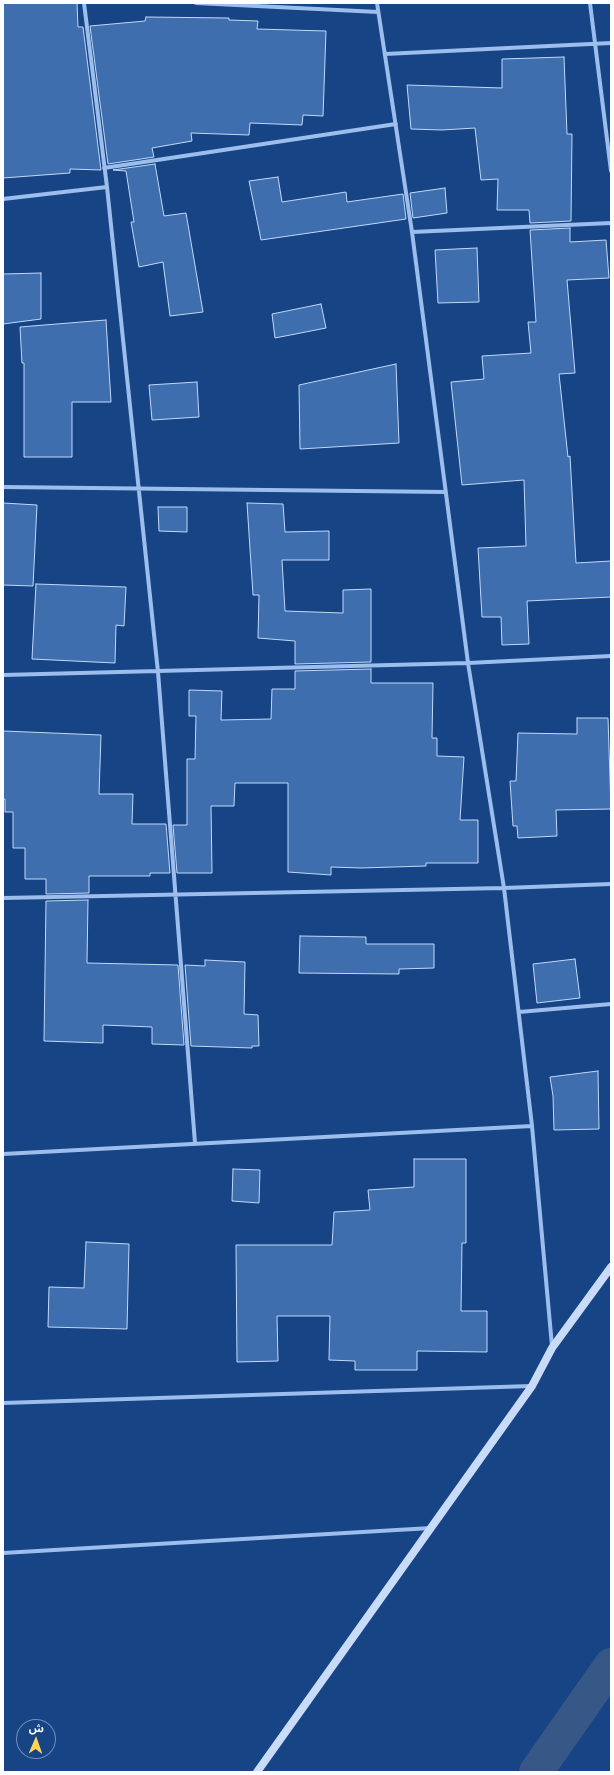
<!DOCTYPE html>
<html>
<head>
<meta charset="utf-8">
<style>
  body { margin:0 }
  #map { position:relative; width:614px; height:1775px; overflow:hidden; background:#174484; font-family:"Golos Text","Noto Sans Arabic",sans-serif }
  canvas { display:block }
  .frame { position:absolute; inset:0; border:4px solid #fff; pointer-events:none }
  .north { position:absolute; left:16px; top:1719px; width:40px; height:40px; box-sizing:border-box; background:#174484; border:1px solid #748fb5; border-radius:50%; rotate:2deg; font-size:11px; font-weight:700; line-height:16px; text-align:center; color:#fff }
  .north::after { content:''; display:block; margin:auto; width:14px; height:18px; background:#ffd357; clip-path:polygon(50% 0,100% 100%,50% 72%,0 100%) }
</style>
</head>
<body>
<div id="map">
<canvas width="614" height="1775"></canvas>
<div class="frame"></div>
<div class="north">ش</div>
</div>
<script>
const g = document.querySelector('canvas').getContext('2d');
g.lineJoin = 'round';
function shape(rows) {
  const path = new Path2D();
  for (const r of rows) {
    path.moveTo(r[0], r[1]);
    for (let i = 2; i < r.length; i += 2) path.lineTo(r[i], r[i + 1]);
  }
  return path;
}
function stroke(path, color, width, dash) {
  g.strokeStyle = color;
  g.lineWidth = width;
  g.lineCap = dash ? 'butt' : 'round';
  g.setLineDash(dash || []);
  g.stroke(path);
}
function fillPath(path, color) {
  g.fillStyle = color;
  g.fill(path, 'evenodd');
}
const canal = shape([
  [536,1772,611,1665]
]);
const building = shape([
  [3,3,77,3,78,27,83,27,101,170,70,169,70,173,3,178,3,3],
  [146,17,229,18,229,20,258,21,257,29,326,31,323,116,303,115,302,125,250,123,249,135,191,133,192,141,152,148,154,157,108,164,90,26,145,21,146,17],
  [564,57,567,134,572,134,571,221,530,223,529,210,497,210,498,179,481,180,475,128,442,130,411,129,407,85,502,88,502,59,564,57],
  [155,164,164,216,186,213,203,312,170,316,163,262,139,267,131,222,134,222,126,171,113,170,155,164],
  [278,177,282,202,346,192,347,202,403,194,406,219,261,240,249,181,278,177],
  [445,188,447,213,413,218,410,193,445,188],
  [570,228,570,242,606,240,609,278,567,280,575,373,559,374,568,457,570,456,576,563,611,561,611,597,527,601,529,644,502,645,501,617,482,617,478,548,526,546,524,480,462,485,451,382,484,379,482,356,531,353,528,322,536,322,530,230,570,228],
  [477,248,479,302,438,303,435,250,477,248],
  [41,273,41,319,3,324,3,274,41,273],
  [321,304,326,328,275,338,272,314,321,304],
  [106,320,111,402,72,402,72,457,24,457,24,363,22,363,20,327,106,320],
  [396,364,399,443,300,449,299,385,396,364],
  [197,382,199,417,152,420,149,385,197,382],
  [3,503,37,505,33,586,3,585,3,503],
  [247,503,283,504,285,532,329,531,329,560,282,560,285,611,343,613,343,590,371,589,371,662,295,664,295,641,258,638,259,595,253,595,247,503],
  [158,507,187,507,187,532,159,531,158,507],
  [36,584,126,587,124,626,116,625,115,663,32,659,36,584],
  [371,669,371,683,433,683,432,738,437,738,437,756,464,757,460,820,478,820,478,863,426,863,426,866,361,868,331,867,331,875,288,872,288,783,235,783,234,806,211,806,212,873,177,873,173,825,187,825,187,759,195,759,196,716,189,716,189,690,222,691,221,720,271,719,272,689,295,689,295,671,371,669],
  [577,718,608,718,611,809,556,810,557,836,518,838,517,826,513,826,510,781,516,781,518,733,577,734,577,718],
  [3,731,101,735,99,794,133,794,132,824,166,824,170,873,150,873,150,876,89,876,89,893,46,894,46,879,25,879,25,848,13,848,13,812,5,812,5,799,3,799,3,731],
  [88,900,87,963,178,965,184,1045,152,1044,152,1027,103,1025,103,1043,44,1041,46,901,88,900],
  [300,936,366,937,366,944,434,944,434,968,399,969,399,974,299,973,300,936],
  [575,959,580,998,537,1003,533,964,575,959],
  [205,960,245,962,244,1014,258,1015,259,1046,252,1046,252,1048,191,1046,185,965,205,966,205,960],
  [598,1071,599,1129,554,1130,553,1096,550,1077,598,1071],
  [414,1159,466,1159,466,1243,462,1243,461,1311,487,1311,487,1352,417,1351,417,1370,355,1370,355,1361,329,1360,330,1316,277,1316,278,1361,237,1362,236,1245,332,1245,334,1212,370,1210,368,1190,414,1187,414,1159],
  [233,1169,260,1170,259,1203,232,1201,233,1169],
  [86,1242,129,1244,127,1329,48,1327,49,1287,84,1288,86,1242]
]);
const street = shape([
  [84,3,107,187,158,672,195,1143],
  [196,3,378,12],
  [377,3,412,232,468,663,504,888,532,1126,552,1346],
  [590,3,611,171],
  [385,54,611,43],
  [104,168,396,124],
  [3,199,107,187],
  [412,232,611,223],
  [3,487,446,492],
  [3,675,468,663,611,656],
  [3,898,504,888,611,884],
  [519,1012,611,1004],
  [3,1154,532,1126],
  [3,1403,531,1386],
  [3,1553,431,1528]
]);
const secondary = shape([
  [257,1772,532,1386,552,1348,611,1267]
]);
stroke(canal, '#375887', 34);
fillPath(building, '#3f6eae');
stroke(building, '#c1d9f9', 1);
stroke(street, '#9bbeed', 4);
stroke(secondary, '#c8dcf9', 8);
</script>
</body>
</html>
